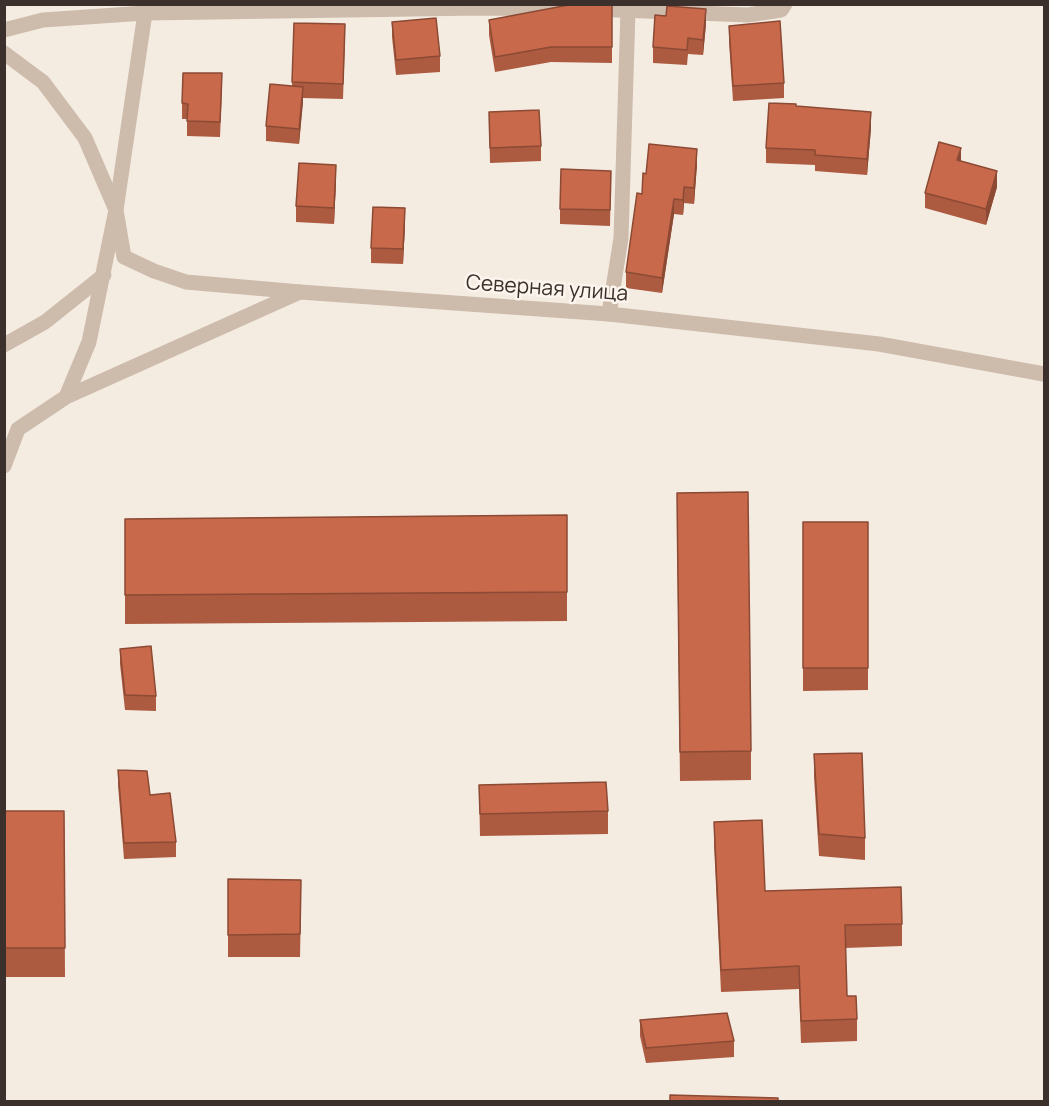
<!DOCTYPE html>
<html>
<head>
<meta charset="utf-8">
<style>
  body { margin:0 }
  #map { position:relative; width:1049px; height:1106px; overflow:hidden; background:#f4ebe1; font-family:Manrope,sans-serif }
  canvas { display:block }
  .frame { position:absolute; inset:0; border:6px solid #3b302b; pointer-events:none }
</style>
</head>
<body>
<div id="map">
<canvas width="1049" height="1106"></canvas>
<div class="frame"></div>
</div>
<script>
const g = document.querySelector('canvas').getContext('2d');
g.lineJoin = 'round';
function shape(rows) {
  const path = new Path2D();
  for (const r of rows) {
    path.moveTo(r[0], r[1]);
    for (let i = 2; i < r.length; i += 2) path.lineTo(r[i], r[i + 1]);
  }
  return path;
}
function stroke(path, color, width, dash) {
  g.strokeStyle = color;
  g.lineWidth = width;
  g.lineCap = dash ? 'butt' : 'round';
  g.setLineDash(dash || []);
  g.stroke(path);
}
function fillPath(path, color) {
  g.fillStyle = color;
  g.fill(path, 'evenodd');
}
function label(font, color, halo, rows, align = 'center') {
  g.font = font + ' Manrope,sans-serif';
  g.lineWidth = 5;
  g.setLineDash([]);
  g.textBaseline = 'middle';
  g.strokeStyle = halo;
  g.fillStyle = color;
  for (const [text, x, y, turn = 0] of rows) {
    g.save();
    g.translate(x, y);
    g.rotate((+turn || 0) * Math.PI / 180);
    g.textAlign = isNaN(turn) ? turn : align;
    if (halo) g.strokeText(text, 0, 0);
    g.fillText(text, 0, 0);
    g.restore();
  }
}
const lane = shape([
  [145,13,116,210,124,257,154,271,186,282,300,292],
  [609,314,621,238,628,10],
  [4,345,45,322,104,275]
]);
const street = shape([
  [594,9,748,15,781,10,785,4],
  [4,30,43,20,145,13,480,8,570,9],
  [4,53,43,82,85,138,116,210,89,342,66,397],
  [4,466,18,429,66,397,300,292,609,314,879,344,1044,374]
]);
const wall = shape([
  [612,4,612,63,551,62,495,72,489,35,489,20],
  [392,22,440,56,440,72,396,75,392,37],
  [294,23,345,40,343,99,303,98,299,144,266,141,266,126,292,86],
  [706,24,703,55,688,54,687,65,653,63,653,47],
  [729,26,784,83,784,98,733,101,729,42],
  [222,89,220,137,187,136,187,119,182,119,182,103],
  [796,106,871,128,867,175,815,171,815,165,766,163,766,148],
  [489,112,541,146,541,161,490,163],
  [961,161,997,187,986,225,925,208,925,193],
  [697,164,694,204,684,203,683,215,674,214,662,293,626,288,626,272,646,174],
  [611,171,610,226,560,224,560,209],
  [336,180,334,224,296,222,296,206],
  [405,224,403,264,371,263,371,248],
  [567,515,567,621,125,624,125,519],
  [677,522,751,751,751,780,680,781],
  [803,522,868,522,868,690,803,691],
  [120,649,156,696,156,711,125,710,120,664],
  [814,754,865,838,865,860,819,856,814,777],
  [118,770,150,795,176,842,176,857,124,859,118,785],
  [479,785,608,811,608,834,480,836],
  [4,811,64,811,65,977,4,977],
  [714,822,765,891,902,924,902,946,845,948,847,996,857,1019,857,1041,801,1043,799,989,721,992,714,844],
  [228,879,301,903,300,957,228,957],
  [640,1020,734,1041,734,1057,646,1063,640,1036]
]);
const shadedWall = shape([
  [706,9,706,24,703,55,703,40],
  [303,87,303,103,299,144,299,129],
  [871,112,871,128,867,175,867,159],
  [961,148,961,164,957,160],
  [697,149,697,164,694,204,694,188],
  [336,165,336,180,334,224,334,208],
  [997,171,997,187,986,225,986,209],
  [684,187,684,203,683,215,683,200],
  [674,199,674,214,662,293,662,278],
  [405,208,405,224,403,264,403,249]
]);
const building = shape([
  [574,4,612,4,612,47,551,47,495,57,489,20,574,4],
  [667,6,706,9,703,40,688,38,687,50,653,47,655,15,666,16,667,6],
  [436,18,440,56,396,60,392,22,436,18],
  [780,21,784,83,733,86,729,26,780,21],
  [294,23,345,24,343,84,292,82,294,23],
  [183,73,222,73,220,122,187,121,188,104,182,103,183,73],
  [270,84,303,87,299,129,266,126,270,84],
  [769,103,796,104,796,106,871,112,867,159,815,155,815,150,766,148,769,103],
  [539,110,541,146,490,148,489,112,539,110],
  [939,142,961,148,957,160,997,171,986,209,925,193,939,142],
  [649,144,697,149,694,188,684,187,683,200,674,199,662,278,626,272,637,193,642,194,643,173,646,174,649,144],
  [299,163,336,165,334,208,296,206,299,163],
  [561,169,611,171,610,210,560,209,561,169],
  [373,207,405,208,403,249,371,248,373,207],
  [748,492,751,751,680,752,677,493,748,492],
  [567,515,567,592,125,595,125,519,567,515],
  [803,522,868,522,868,668,803,668,803,522],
  [151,646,156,696,125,695,120,649,151,646],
  [862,753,865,838,819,834,814,754,862,753],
  [118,770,147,771,150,795,170,793,176,842,124,843,118,770],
  [606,782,608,811,480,814,479,785,606,782],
  [4,811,64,811,65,948,4,948,4,811],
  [762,820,765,891,901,887,902,924,845,925,847,996,856,996,857,1019,801,1021,799,966,721,970,714,822,762,820],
  [228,879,301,880,300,934,228,935,228,879],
  [727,1013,734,1041,646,1048,640,1020,727,1013],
  [670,1095,778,1098,778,1101,670,1101,670,1095]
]);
const streetNames = [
  ["Северная улица",547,289,4]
];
stroke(lane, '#cdbbac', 15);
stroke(street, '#cdbbac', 15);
fillPath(wall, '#ac5a40');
fillPath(shadedWall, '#8c4a34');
fillPath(building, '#c8694b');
stroke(building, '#8c4a34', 1.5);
label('21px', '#3b302b', '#fbf5ee', streetNames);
</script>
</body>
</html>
